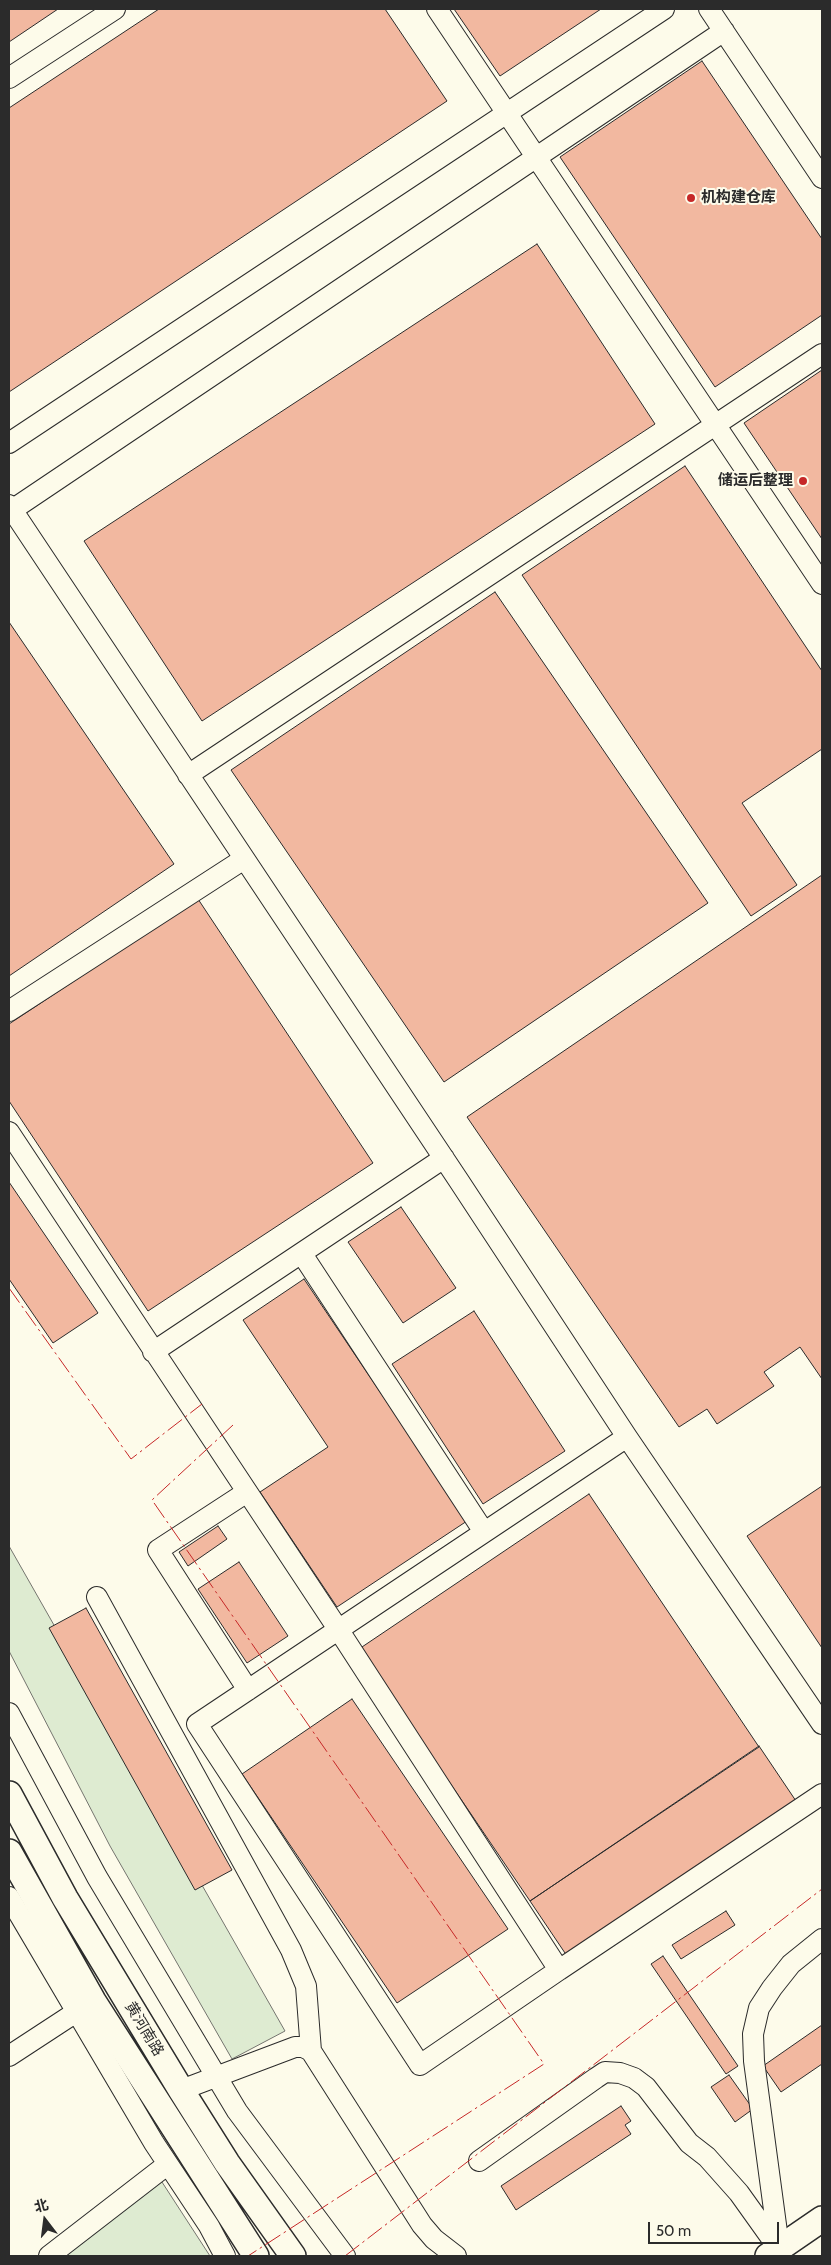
<!DOCTYPE html>
<html>
<head>
<meta charset="utf-8">
<style>
  body { margin:0 }
  #map { position:relative; width:831px; height:2265px; overflow:hidden; background:#fdfbea; font-family:Cabin,"Noto Sans SC",sans-serif }
  canvas { display:block }
  .frame { position:absolute; inset:0; border:10px solid #2b2b2b; pointer-events:none }
  .north { position:absolute; left:20px; top:2195px; width:50px; height:50px; -webkit-text-stroke:4px #fdfbea; paint-order:stroke; rotate:345deg; font-size:14px; font-weight:700; line-height:20px; text-align:center; color:#2b2b2b }
  .north::after { content:''; display:block; margin:auto; width:18px; height:22px; background:#2b2b2b; clip-path:polygon(50% 0,100% 100%,50% 72%,0 100%) }
  .scale { position:absolute; left:648px; top:2222px; width:131px; height:22px; box-sizing:border-box; border:2px solid #2b2b2b; border-top:0; padding-left:6px; font-size:15px; line-height:18px; white-space:nowrap; color:#2b2b2b; -webkit-text-stroke:4px #fdfbea; paint-order:stroke }
</style>
</head>
<body>
<div id="map">
<canvas width="831" height="2265"></canvas>
<div class="frame"></div>
<div class="north">北</div>
<div class="scale">50 m</div>
</div>
<script>
const g = document.querySelector('canvas').getContext('2d');
g.lineJoin = 'round';
function fillPath(path, color) {
  g.fillStyle = color;
  g.fill(path, 'evenodd');
}
function shape(rows) {
  const path = new Path2D();
  for (const r of rows) {
    path.moveTo(r[0], r[1]);
    for (let i = 2; i < r.length; i += 2) path.lineTo(r[i], r[i + 1]);
  }
  return path;
}
function stroke(path, color, width, dash) {
  g.strokeStyle = color;
  g.lineWidth = width;
  g.lineCap = dash ? 'butt' : 'round';
  g.setLineDash(dash || []);
  g.stroke(path);
}
function label(font, color, halo, rows, align = 'center') {
  g.font = font + ' Cabin,"Noto Sans SC",sans-serif';
  g.lineWidth = 4;
  g.setLineDash([]);
  g.textBaseline = 'middle';
  g.strokeStyle = halo;
  g.fillStyle = color;
  for (const [text, x, y, turn = 0] of rows) {
    g.save();
    g.translate(x, y);
    g.rotate((+turn || 0) * Math.PI / 180);
    g.textAlign = isNaN(turn) ? turn : align;
    if (halo) g.strokeText(text, 0, 0);
    g.fillText(text, 0, 0);
    g.restore();
  }
}
const green = shape([
  [9,1546,285,2031,232,2059,110,1846,9,1651,9,1546],
  [160,2179,210,2256,58,2256,160,2179]
]);
const building = shape([
  [9,9,58,9,9,42,9,9],
  [159,9,385,9,447,101,9,392,9,108,159,9],
  [454,9,601,9,500,76,454,9],
  [702,61,822,239,822,315,715,387,560,157,702,61],
  [537,244,655,424,202,721,84,541,537,244],
  [822,370,822,539,744,423,822,370],
  [685,466,822,671,822,749,742,803,797,885,751,916,522,575,685,466],
  [495,592,708,903,444,1082,231,770,495,592],
  [9,622,174,864,9,976,9,622],
  [822,875,822,1379,800,1347,764,1372,774,1386,717,1424,707,1409,679,1427,467,1117,822,875],
  [198,899,373,1163,148,1311,9,1101,9,1024,198,899],
  [9,1182,98,1313,53,1343,9,1279,9,1182],
  [401,1207,456,1288,403,1323,348,1242,401,1207],
  [304,1279,467,1521,337,1607,260,1492,328,1447,243,1320,304,1279],
  [474,1311,565,1451,483,1504,392,1364,474,1311],
  [822,1486,822,1648,747,1536,822,1486],
  [589,1494,759,1747,530,1901,359,1649,589,1494],
  [218,1526,227,1539,188,1566,179,1552,218,1526],
  [239,1562,288,1636,247,1663,198,1589,239,1562],
  [86,1608,232,1870,195,1890,49,1628,86,1608],
  [352,1699,508,1929,397,2003,242,1774,352,1699],
  [759,1746,796,1801,567,1956,530,1901,759,1746],
  [726,1911,735,1925,681,1959,672,1945,726,1911],
  [663,1956,738,2066,726,2074,651,1964,663,1956],
  [822,2025,822,2064,781,2092,763,2066,822,2025],
  [729,2075,753,2109,735,2122,711,2087,729,2075],
  [621,2106,631,2121,625,2125,631,2134,516,2210,501,2186,621,2106]
]);
const minor = shape([
  [437,9,822,584],
  [709,9,822,178],
  [9,78,115,9],
  [9,443,664,9],
  [9,505,459,1181,627,1437,822,1724],
  [9,512,724,31],
  [188,775,822,354],
  [9,1011,244,859],
  [9,1132,338,1629,559,1970,822,1794],
  [302,1254,484,1532],
  [153,1352,444,1158],
  [247,1492,158,1550,248,1690],
  [97,1597,291,1950,306,1986,311,2051],
  [9,1713,97,1877,237,2111,345,2256],
  [9,1897,154,2143,209,2226,225,2256],
  [559,1970,420,2065,197,1724,627,1437],
  [9,2056,87,2005],
  [181,2090,295,2047,303,2047,311,2051,422,2225,434,2239,456,2256],
  [479,2161,596,2078,605,2072,620,2073,634,2078,646,2087,689,2143,707,2157,739,2193,779,2249],
  [779,2247,754,2061,753,2034,759,2008,772,1988,791,1964,822,1939],
  [49,2256,168,2164]
]);
const major = shape([
  [9,1794,65,1898,181,2090,227,2163,293,2256],
  [9,1852,93,2001,256,2256],
  [768,2256,822,2219]
]);
const power = shape([
  [9,1288,131,1459,202,1404],
  [233,1425,152,1500,544,2064,248,2256],
  [345,2256,822,1889]
]);
const markers = [
  [691,198,5,"#c62828"],
  [803,481,5,"#c62828"]
];
const poiNames = [
  ["机构建仓库",701,198],
  ["储运后整理",793,481,"right"]
];
const streetNames = [
  ["黄河南路",144,2029,59]
];
fillPath(green, '#deebd1');
stroke(green, '#74746e', 1);
fillPath(building, '#f2b8a0');
stroke(building, '#2b2b2b', 1);
stroke(minor, '#2b2b2b', 22);
stroke(major, '#2b2b2b', 28);
stroke(minor, '#fdfbea', 20);
stroke(major, '#fdfbea', 25);
stroke(power, '#c62828', 1, [18, 4, 2.5, 4]);
for (const [x, y, r, color] of markers) {
  const dot = new Path2D();
  dot.arc(x, y, r, 0, 2 * Math.PI);
  g.fillStyle = color;
  g.fill(dot);
  stroke(dot, '#fdfbea', 2);
}
label('bold 15px', '#2b2b2b', '#fdfbea', poiNames, 'left');
label('15px', '#2b2b2b', '#fdfbea', streetNames);
</script>
</body>
</html>
